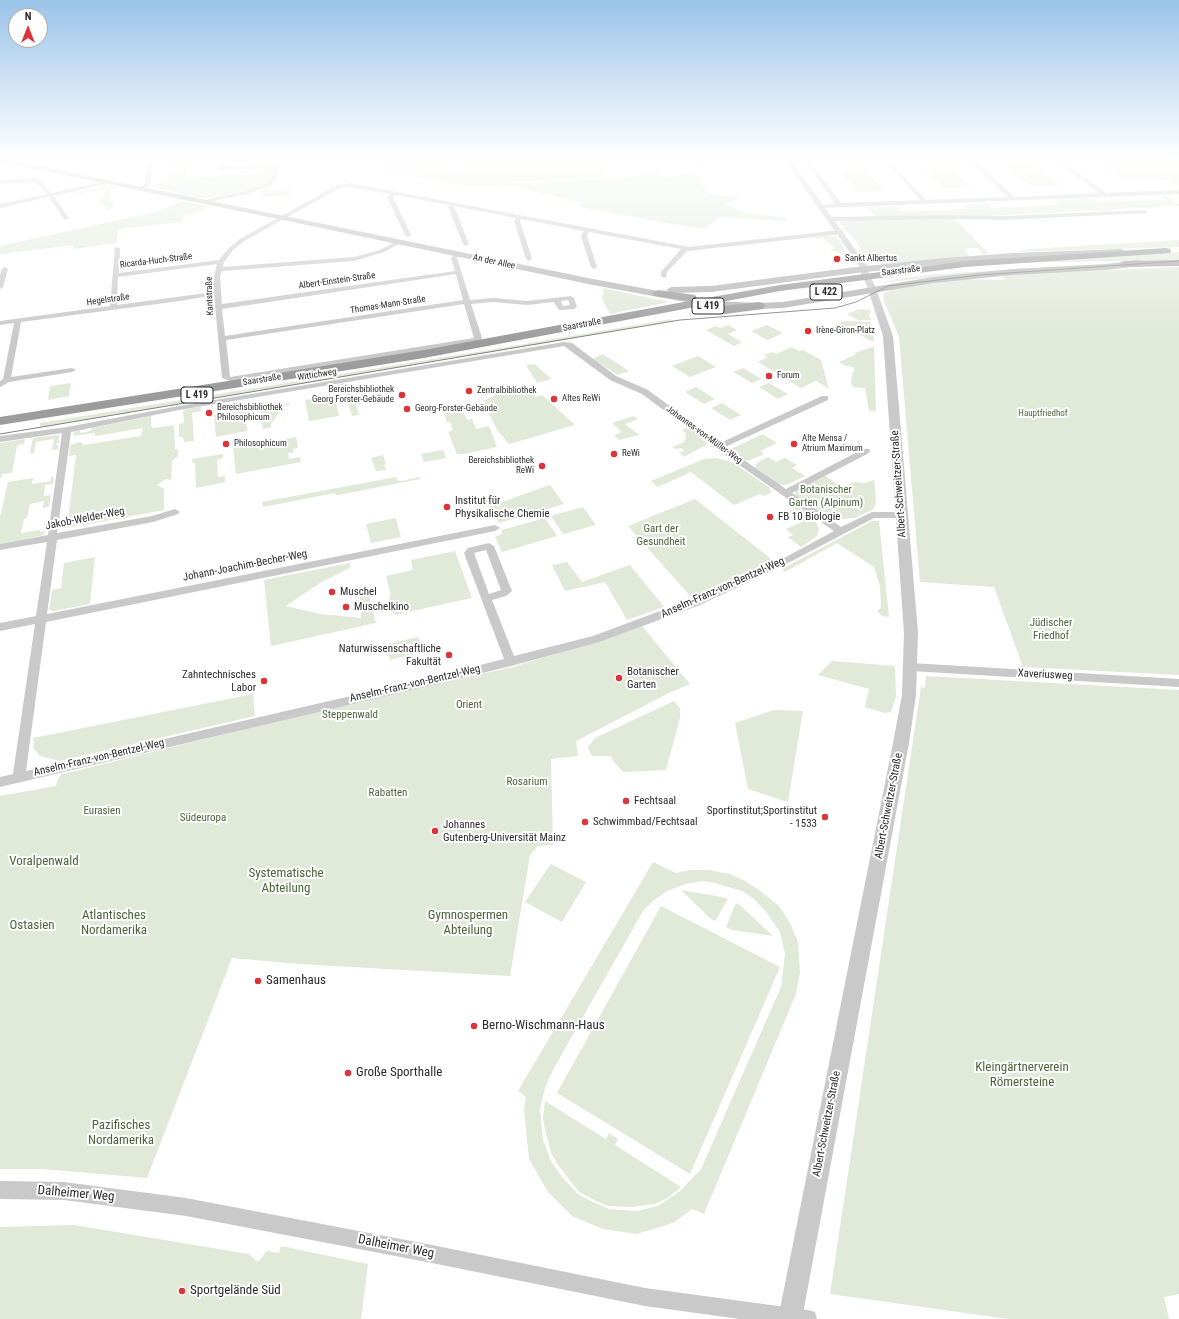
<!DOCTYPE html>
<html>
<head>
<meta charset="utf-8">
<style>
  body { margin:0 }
  #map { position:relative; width:1179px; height:1319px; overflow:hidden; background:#fff; font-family:"Roboto Condensed",sans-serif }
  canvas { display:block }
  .north { position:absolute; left:8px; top:8px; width:40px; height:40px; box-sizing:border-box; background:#fff; border:1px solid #ababab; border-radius:50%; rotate:0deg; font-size:11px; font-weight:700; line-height:16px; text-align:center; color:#2c2c2c }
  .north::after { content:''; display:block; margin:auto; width:14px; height:18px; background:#dc3439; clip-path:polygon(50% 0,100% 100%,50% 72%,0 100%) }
</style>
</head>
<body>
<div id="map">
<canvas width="1179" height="1319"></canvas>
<div class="north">N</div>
</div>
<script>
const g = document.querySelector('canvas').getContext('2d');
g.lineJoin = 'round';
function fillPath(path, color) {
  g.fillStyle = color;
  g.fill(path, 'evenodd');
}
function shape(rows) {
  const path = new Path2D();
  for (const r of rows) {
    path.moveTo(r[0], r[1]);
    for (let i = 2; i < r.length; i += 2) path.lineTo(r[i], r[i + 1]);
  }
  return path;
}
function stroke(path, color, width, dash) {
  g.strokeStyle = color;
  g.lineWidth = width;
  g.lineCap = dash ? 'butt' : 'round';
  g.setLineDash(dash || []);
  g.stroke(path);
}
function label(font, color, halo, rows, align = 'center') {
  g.font = font + ' "Roboto Condensed",sans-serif';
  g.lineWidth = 4;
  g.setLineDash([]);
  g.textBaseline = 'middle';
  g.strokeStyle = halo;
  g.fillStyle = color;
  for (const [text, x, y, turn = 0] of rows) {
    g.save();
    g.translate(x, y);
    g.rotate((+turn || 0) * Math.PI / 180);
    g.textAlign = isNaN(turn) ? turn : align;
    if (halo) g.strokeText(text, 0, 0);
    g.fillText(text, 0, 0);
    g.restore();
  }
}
const green = shape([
  [169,157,196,157,185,172,186,178,254,174,259,168,273,168,268,183,241,193,204,198,175,193,201,198,199,198,152,187,152,186,164,183,168,179],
  [380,157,397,157,401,162,412,160,410,157,452,157,444,158,448,162,435,164,442,173,466,170,454,157,469,157,472,161,479,164,471,157,604,157,600,158,605,178,512,181,513,183,523,183,601,180,634,176,659,169,663,177,696,173,707,193,718,196,741,197,738,198,739,199,725,204,747,213,786,218,787,221,719,217,707,228,694,228,579,207,583,203,519,188,519,186,514,185,499,187,483,185,469,186,416,177,426,170,387,170],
  [688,157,775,157,777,158,770,160,770,162,693,166],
  [1063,157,1179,157,1179,186,1174,183,1155,178,1123,179,1094,159,1067,160],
  [1035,164,1042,169,1061,185,1030,186,1006,165],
  [949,167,971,188,944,188,923,168],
  [866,170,884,191,857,192,840,171],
  [110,185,121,188,111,189,110,195,111,198,110,200,115,204,112,205,114,207,107,210,99,202,99,201,94,200,105,198,104,196,106,195,103,193,106,192,105,190,107,189,107,188,74,195,73,193],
  [290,189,289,195,261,197,262,191],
  [1161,196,1167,196,1179,204,1179,206,985,216,875,217,867,207,888,207,891,208,890,206,897,206,901,211,913,211,968,209,965,205,969,205,964,204,978,203,979,205,982,205,979,203,987,203,992,208,1004,207,1058,205,1055,202,1058,201,1053,200,1090,199,1094,201,1092,199,1095,199,1099,202,1166,200],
  [182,201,210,207,199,212,183,215,182,222,119,229,116,243,73,249,73,245,0,254,0,246,160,211],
  [955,219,989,254,983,254,977,248,968,248,965,250,970,257,885,264,873,263,865,259,856,241,843,227,851,226,842,226,839,222,846,220],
  [830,235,836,236,847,254,841,255,836,251,829,250,835,248,822,238,817,239,815,237],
  [1179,240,1179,247,1018,252,1019,251,1028,249],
  [1179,252,1179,260,1006,263,1156,253],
  [1179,267,1179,675,1023,667,994,587,920,582,899,337,883,299,884,294,893,288,962,279,1005,280,1001,275],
  [1041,268,944,276,880,283,897,279,938,274],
  [604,288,649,298,669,302,610,314,602,299],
  [859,309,871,310,869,315,871,320,858,320,847,314],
  [671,319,674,321,635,328,40,427,40,423,501,348],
  [845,321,871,322,874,341,872,341,838,324],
  [728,325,737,330,728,334,742,342,734,346,706,330,716,326,720,328],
  [767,325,783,333,767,340,751,331],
  [792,347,799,351,803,350,821,360,829,389,816,381,801,388,758,362,768,357,764,355,772,352,776,354],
  [872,347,874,347,876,411,869,411,865,388,853,387,851,382,852,374,855,370,853,367,846,366,839,362,855,355,855,353],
  [603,354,629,371,618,375,592,359],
  [698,356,716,367,690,377,672,366],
  [535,364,542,371,552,379,537,383,526,365],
  [743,368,762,379,752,383,733,372],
  [71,383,69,396,48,400,50,386],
  [346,383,350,385,359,415,352,416,343,387,339,387,338,384],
  [769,383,788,394,778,399,759,387],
  [696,387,715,399,704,404,685,392],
  [526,388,535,397,542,395,575,425,509,444,497,430,483,401,501,392],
  [334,395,339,416,309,421,305,400],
  [289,403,289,405,280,406,279,413,271,424,271,427,263,429,260,408],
  [460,403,467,420,472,419,476,429,489,426,497,447,464,454,457,454,448,432,453,430,450,422,447,422,441,406],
  [722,403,741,415,730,420,711,408],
  [198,407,201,407,201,411,192,413,194,441,184,442,183,437,179,437,179,424,184,423,183,410],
  [245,410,247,431,216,437,214,415],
  [151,416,151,426,153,428,174,425,175,449,178,449,178,456,172,461,171,480,166,479,157,485,164,489,164,510,67,528,76,456,75,455,69,456,70,445,81,442,83,445,141,436,143,428,95,436,95,433,73,436,74,432,80,430,80,433,91,431,92,428],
  [634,416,638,419,625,424,639,435,619,440,614,435,622,432,612,423],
  [688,428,708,444,684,457,679,452,684,451,682,448,675,449,672,447,684,442,686,438,686,434,682,430],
  [763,434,777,443,760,451,764,454,748,461,744,460,733,453,733,448],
  [56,435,59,436,59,443,56,444,56,445,58,445,58,449,52,450,54,439,36,442,34,453,30,453,33,438],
  [296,437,298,448,293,449,294,452,288,453,289,459,300,457,301,462,236,474,233,448],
  [25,439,24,444,17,445,12,473,2,474,0,480,0,443],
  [443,450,446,458,424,462,421,454],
  [223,454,223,458,217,460,218,477,225,476,225,482,196,488,195,463,193,463,192,459],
  [383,455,386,464,384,465,386,470,376,471,371,458],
  [768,457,776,462,785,458,797,465,792,468,805,476,789,484,782,485,776,483,755,467,757,463],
  [716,458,732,462,770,488,771,493,764,496,760,494,734,505,691,472,658,487,651,481,704,459],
  [824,475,842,487,855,482,865,483,874,480,876,499,874,509,855,518,840,519,822,515,796,497,795,494,796,490],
  [51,477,54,477,53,484,45,485,44,496,51,495,49,507,43,508,44,501,30,504,27,518,24,519,21,533,40,530,40,532,46,531,44,534,40,536,0,544,0,517,8,482,33,478,32,484,51,481],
  [396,477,397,480,401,481,420,477,420,479,338,495,336,495,335,493,263,507,262,502],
  [550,485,564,504,499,523,488,507],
  [695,499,775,562,693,599,628,526],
  [796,506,815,520,819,528,817,536,801,547,788,537,793,535,786,529,802,522,789,512,795,509,794,507],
  [583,507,596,525,563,534,551,516],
  [396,518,401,537,371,543,366,524],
  [545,518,557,536,502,552,495,537,502,534,502,530],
  [872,521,879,521,889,617,882,616,877,611,881,608,880,586,874,567,837,543,785,572,782,569],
  [455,551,472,598,394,615,389,597,391,596,386,576,413,570,411,560],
  [95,557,90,604,54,611,49,610,52,590,61,588,64,563],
  [567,562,582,582,630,565,664,607,627,620,605,582,565,591,552,565],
  [350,563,350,568,320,583,286,606,320,614,361,618,360,596,369,595,376,623,271,646,264,580],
  [642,626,690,684,671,692,576,741,578,756,551,759,553,845,538,846,530,855,510,976,299,964,232,958,147,1178,43,1169,0,1169,0,796,56,786,58,778,62,774,67,773,363,700,513,667],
  [418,637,423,652,390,660,387,644],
  [832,661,895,666,896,696,891,712,885,713,865,707,869,689,818,675],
  [926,676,1179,690,1179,1294,1164,1297,1169,1319,1008,1319,830,1294,921,687,925,688],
  [253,694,255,716,60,761,40,756,34,749,33,738],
  [674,701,680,708,680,718,666,770,623,772,614,762,611,756,592,756,588,747,595,738],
  [774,710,803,711,788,802,748,789,735,723],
  [653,862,676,873,690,870,709,870,730,874,745,881,759,890,779,906,790,923,798,942,800,973,796,994,704,1214,692,1209,673,1223,637,1234,603,1229,572,1216,548,1192,529,1159,524,1110,526,1097,518,1091],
  [703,881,715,883,742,891,754,899,767,913,780,932,785,954,781,987,701,1169,679,1192,658,1206,637,1211,609,1209,591,1201,578,1194,562,1177,551,1161,543,1140,540,1110,545,1087,554,1068,643,911,653,901,667,891,685,884],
  [551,864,586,882,562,922,525,902],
  [681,890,722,897,728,899,715,921,710,918],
  [736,903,742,907,773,936,732,930,726,927],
  [661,906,780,967,690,1174,557,1093],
  [545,1101,606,1139,609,1133,618,1139,615,1145,681,1187,669,1197,655,1204,632,1207,608,1206,596,1201,579,1192,558,1165,552,1155,545,1130,543,1117],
  [74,1225,249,1254,258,1262,267,1251,279,1253,281,1246,368,1264,361,1319,0,1319,0,1227]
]);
const minor = shape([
  [40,157,48,157,28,165,23,164,40,157],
  [146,157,152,157,151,184,142,191,139,189,145,183,146,157],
  [222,157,228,157,224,167,274,164,276,157,282,157,276,179,272,185,247,194,203,203,203,201,212,198,244,192,268,183,270,179,273,168,219,170,222,157],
  [965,157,971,157,1015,197,1099,193,1051,157,1057,157,1106,193,1179,190,1179,194,821,208,818,206,819,205,835,204,805,162,810,161,841,203,920,200,885,161,885,159,887,158,926,200,1008,197,965,157],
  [37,178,52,193,111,180,114,182,54,196,69,218,66,220,64,219,49,197,0,208,0,204,47,194,36,182,0,184,0,180,37,178],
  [350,183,689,247,841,230,844,232,841,234,687,251,667,272,666,277,664,278,661,276,661,272,681,249,589,232,587,236,597,267,594,269,591,267,581,236,584,231,521,219,520,221,532,259,529,261,526,259,514,221,516,218,454,206,469,244,466,246,463,244,448,207,449,205,395,195,393,197,411,235,408,237,405,235,387,197,390,194,350,187,340,188,244,241,233,250,224,262,223,267,354,257,380,250,397,241,401,241,401,243,384,252,354,261,222,271,220,276,222,304,455,271,451,258,457,252,460,254,457,258,470,300,494,298,527,301,571,296,574,298,577,307,574,309,560,310,558,309,554,302,527,305,494,302,471,304,482,338,479,342,230,381,222,378,214,295,180,301,21,322,11,377,72,368,76,370,72,372,9,382,0,387,0,381,3,379,14,323,0,325,0,321,110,306,115,247,120,248,119,273,219,260,229,248,240,239,337,185,350,183],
  [217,264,214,276,214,290,206,293,117,305,118,277,217,264],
  [456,274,463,300,225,336,222,309,456,274],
  [568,300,570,305,563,306,561,301,568,300],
  [464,304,474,338,230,377,226,340,464,304],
  [1145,210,1148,212,1147,213,1005,220,951,219,831,221,828,219,831,217,951,215,1005,216,1145,210],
  [5,267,8,269,3,287,0,289,0,275,2,269,5,267],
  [564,342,572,343,616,376,648,390,720,443,822,396,828,396,828,400,725,447,786,489,863,449,869,449,870,451,869,453,792,493,841,527,872,512,901,512,906,515,901,518,874,518,792,561,700,605,599,642,511,666,433,685,0,787,0,777,13,774,35,624,0,631,0,623,36,616,47,542,0,550,0,544,48,535,62,433,0,442,0,436,67,427,179,406,564,342],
  [564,346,610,380,642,394,716,449,834,531,786,557,692,599,593,636,514,656,492,600,506,596,512,591,494,546,489,543,468,548,464,553,504,659,433,677,26,771,46,622,495,531,500,528,495,525,47,614,57,540,153,522,178,514,180,512,175,509,152,516,57,533,71,432,179,410,564,346],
  [486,550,501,590,489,594,474,553,486,550],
  [911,663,1179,679,1179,687,911,671,907,670,905,667,907,664,911,663],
  [0,1181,64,1182,186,1198,432,1245,645,1288,808,1310,815,1312,817,1319,740,1319,645,1306,432,1263,186,1216,64,1200,0,1199,0,1181]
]);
const tertiary = shape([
  [786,157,792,157,795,166,868,267,868,271,875,286,893,336,918,633,916,695,909,743,802,1319,778,1319,893,743,902,695,904,633,883,336,867,286,860,271,860,267,789,166,786,157]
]);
const secondary = shape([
  [0,158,593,279,713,301,759,303,783,302,933,277,1013,269,1106,264,1139,260,1144,263,1139,266,1106,270,1013,275,933,283,783,308,759,309,713,307,593,285,283,220,0,162,0,158],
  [1122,249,1127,252,1125,254,1014,259,944,264,856,273,711,292,671,293,666,290,671,287,711,286,856,267,944,258,1014,253,1122,249]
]);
const primary = shape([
  [1179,260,1179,266,1124,267,1119,264,1124,261,1179,260]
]);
const trunk = shape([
  [1166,248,1170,249,1171,251,1170,253,965,267,780,291,424,358,0,425,0,417,424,350,689,301,654,296,652,294,654,292,658,290,695,295,697,298,695,300,780,285,965,261,1166,248],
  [759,302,763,303,765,306,763,309,725,314,721,313,719,310,721,307,725,306,759,302]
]);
const tram = shape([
  [0,434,680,320,835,308,856,302,888,286,980,275,1179,261]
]);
const markers = [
  [837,259,4,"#dc3439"],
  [808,331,4,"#dc3439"],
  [769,376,4,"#dc3439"],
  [469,391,4,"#dc3439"],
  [402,395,4,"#dc3439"],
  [554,399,4,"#dc3439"],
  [407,409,4,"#dc3439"],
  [209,413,4,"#dc3439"],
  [226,444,4,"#dc3439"],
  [794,444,4,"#dc3439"],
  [614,454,4,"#dc3439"],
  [542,466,4,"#dc3439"],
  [447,507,4,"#dc3439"],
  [770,517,4,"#dc3439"],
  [332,592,4,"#dc3439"],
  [346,607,4,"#dc3439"],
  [449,655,4,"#dc3439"],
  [619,678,4,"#dc3439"],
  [264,681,4,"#dc3439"],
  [626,801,4,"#dc3439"],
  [825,817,4,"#dc3439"],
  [585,822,4,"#dc3439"],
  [435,831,4,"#dc3439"],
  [258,981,4,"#dc3439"],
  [474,1026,4,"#dc3439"],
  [348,1073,4,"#dc3439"],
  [182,1291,4,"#dc3439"]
];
const farPoinames = [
  ["Sankt Albertus",845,259],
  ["Irène-Giron-Platz",816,331],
  ["Forum",777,376],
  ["Bereichsbibliothek",394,390,"right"],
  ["Georg Forster-Gebäude",394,400,"right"],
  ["Zentralbibliothek",477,391],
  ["Altes ReWi",562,399],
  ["Bereichsbibliothek",217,408],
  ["Philosophicum",217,418],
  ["Georg-Forster-Gebäude",415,409],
  ["Alte Mensa /",802,439],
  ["Atrium Maximum",802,449],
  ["Philosophicum",234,444],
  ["ReWi",622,454],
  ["Bereichsbibliothek",534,461,"right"],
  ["ReWi",534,471,"right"]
];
const farStreetnames = [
  ["Ricarda-Huch-Straße",156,261,-7],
  ["An der Allee",494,262,12],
  ["Saarstraße",901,271,-7],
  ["Albert-Einstein-Straße",337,281,-8],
  ["Kantstraße",210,296,-92],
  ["Hegelstraße",108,300,-8],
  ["Thomas-Mann-Straße",388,305,-9],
  ["Saarstraße",582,325,-11],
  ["Wittichweg",317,375,-9],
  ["Saarstraße",262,380,-9],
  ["Johannes-von-Müller-Weg",704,435,36]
];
const farParknames = [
  ["Hauptfriedhof",1043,414]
];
const shields = [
  [826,292,32],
  [708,306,32],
  [197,395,32]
];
const shieldNames = [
  ["L 422",826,292],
  ["L 419",708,306],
  ["L 419",197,395]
];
const streetNames = [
  ["Albert-Schweitzer-Straße",899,484,-94],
  ["Jakob-Welder-Weg",85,519,-11],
  ["Johann-Joachim-Becher-Weg",245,566,-11],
  ["Anselm-Franz-von-Bentzel-Weg",723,588,-24],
  ["Xaveriusweg",1045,675,3],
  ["Anselm-Franz-von-Bentzel-Weg",415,684,-13],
  ["Anselm-Franz-von-Bentzel-Weg",99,758,-13],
  ["Albert-Schweitzer-Straße",889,806,-79],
  ["Albert-Schweitzer-Straße",827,1124,-79]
];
const parkNames = [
  ["Botanischer",826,490],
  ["Garten (Alpinum)",826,503],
  ["Gart der",661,529],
  ["Gesundheit",661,542],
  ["Jüdischer",1051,623],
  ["Friedhof",1051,636],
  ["Orient",469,705],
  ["Steppenwald",350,715],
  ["Rosarium",527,782],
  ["Rabatten",388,793],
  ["Eurasien",102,811],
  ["Südeuropa",203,818]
];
const poiNames = [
  ["Institut für",455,501],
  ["Physikalische Chemie",455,514],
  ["FB 10 Biologie",778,517],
  ["Muschel",340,592],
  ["Muschelkino",354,607],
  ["Naturwissenschaftliche",441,649,"right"],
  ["Fakultät",441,662,"right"],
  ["Botanischer",627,672],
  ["Garten",627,685],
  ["Zahntechnisches",256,675,"right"],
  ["Labor",256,688,"right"],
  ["Fechtsaal",634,801],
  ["Sportinstitut;Sportinstitut",817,811,"right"],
  ["- 1533",817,824,"right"],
  ["Schwimmbad/Fechtsaal",593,822],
  ["Johannes",443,825],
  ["Gutenberg-Universität Mainz",443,838]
];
const nearParknames = [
  ["Voralpenwald",44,862],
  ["Systematische",286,874],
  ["Abteilung",286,889],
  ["Atlantisches",114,916],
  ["Nordamerika",114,931],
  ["Gymnospermen",468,916],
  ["Abteilung",468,931],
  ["Ostasien",32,926],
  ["Kleingärtnerverein",1022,1068],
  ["Römersteine",1022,1083],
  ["Pazifisches",121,1126],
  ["Nordamerika",121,1141]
];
const nearPoinames = [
  ["Samenhaus",266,981],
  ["Berno-Wischmann-Haus",482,1026],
  ["Große Sporthalle",356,1073],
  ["Sportgelände Süd",190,1291]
];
const nearStreetnames = [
  ["Dalheimer Weg",76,1194,5],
  ["Dalheimer Weg",396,1247,11]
];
fillPath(green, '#e1e9d9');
fillPath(minor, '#c9c9c9');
fillPath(tertiary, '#c9c9c9');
fillPath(secondary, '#b6b6b6');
fillPath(primary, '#a4a4a4');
fillPath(trunk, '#9c9c9c');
stroke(tram, '#818181', 1);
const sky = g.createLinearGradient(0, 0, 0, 342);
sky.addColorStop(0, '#9ac3e8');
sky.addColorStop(0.46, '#fff');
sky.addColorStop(1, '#ffffff00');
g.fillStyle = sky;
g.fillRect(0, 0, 1179, 342);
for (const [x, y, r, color] of markers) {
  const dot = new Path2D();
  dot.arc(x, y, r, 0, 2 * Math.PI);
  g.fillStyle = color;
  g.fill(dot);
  stroke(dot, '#fff', 1.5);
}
label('9px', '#2c2c2c', '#fff', farPoinames, 'left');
label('9px', '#2c2c2c', '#fff', farStreetnames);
label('9px', '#4d643c', '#fff', farParknames);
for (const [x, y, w] of shields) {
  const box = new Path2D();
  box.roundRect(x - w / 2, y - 8, w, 16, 3);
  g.fillStyle = '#fff';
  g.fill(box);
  stroke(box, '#2c2c2c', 1);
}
label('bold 10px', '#2c2c2c', null, shieldNames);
label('11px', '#2c2c2c', '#fff', streetNames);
label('11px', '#4d643c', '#fff', parkNames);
label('11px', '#2c2c2c', '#fff', poiNames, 'left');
label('13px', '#4d643c', '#fff', nearParknames);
label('13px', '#2c2c2c', '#fff', nearPoinames, 'left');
label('13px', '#2c2c2c', '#fff', nearStreetnames);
</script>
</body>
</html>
